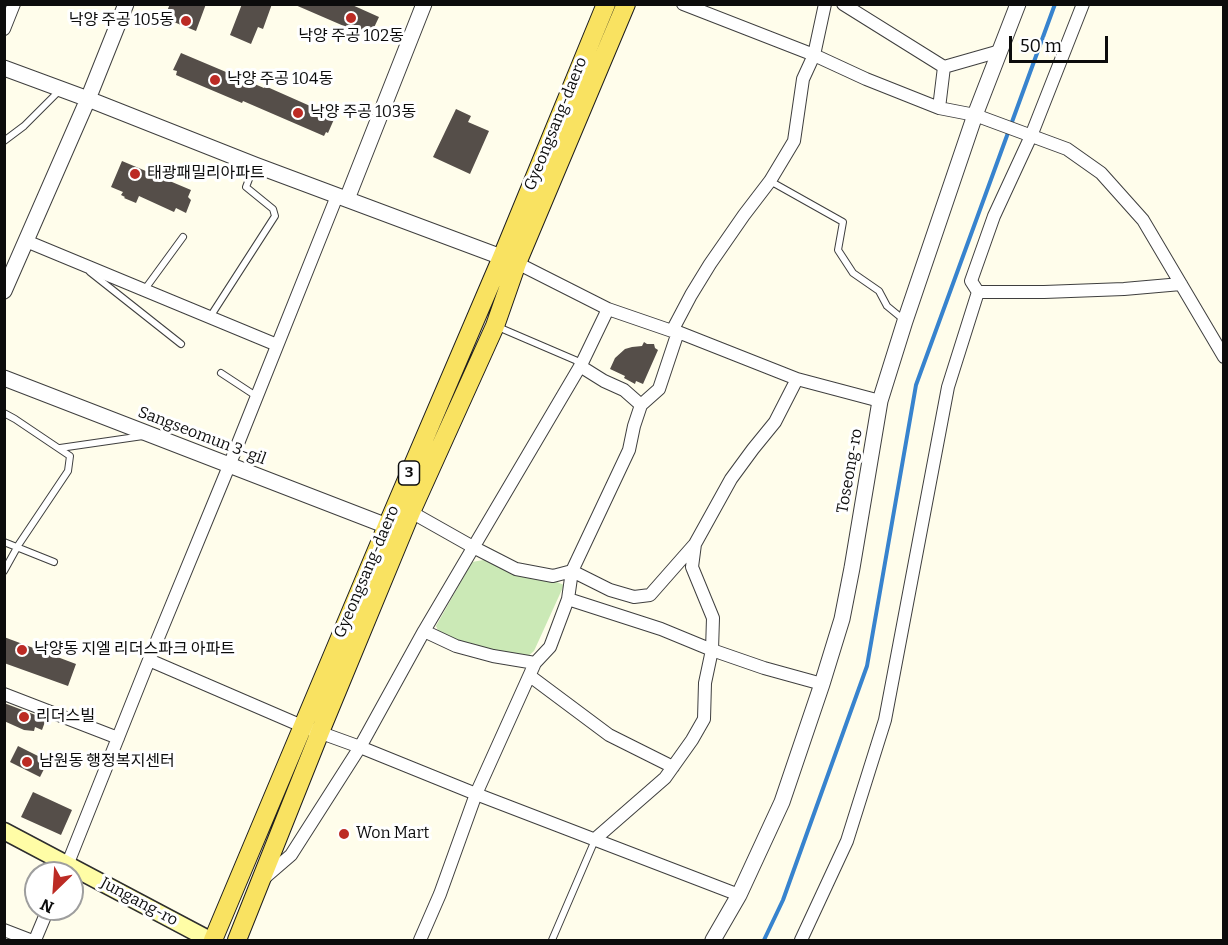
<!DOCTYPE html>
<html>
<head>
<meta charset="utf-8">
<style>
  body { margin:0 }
  #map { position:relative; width:1228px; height:945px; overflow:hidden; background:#fffdeb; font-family:Bitter,serif }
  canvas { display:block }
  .frame { position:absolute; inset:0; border:6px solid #0c0c0c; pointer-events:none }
  .north { position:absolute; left:24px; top:861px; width:60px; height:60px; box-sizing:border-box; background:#fff; border:2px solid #9e9e9e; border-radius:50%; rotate:205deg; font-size:16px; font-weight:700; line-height:24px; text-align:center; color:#0c0c0c }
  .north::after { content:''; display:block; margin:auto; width:21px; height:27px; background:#bc2b24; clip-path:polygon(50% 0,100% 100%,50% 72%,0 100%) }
  .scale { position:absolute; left:1009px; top:36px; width:99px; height:27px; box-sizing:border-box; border:3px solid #0c0c0c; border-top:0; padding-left:8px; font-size:18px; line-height:21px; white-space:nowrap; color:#0c0c0c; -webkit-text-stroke:4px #fff; paint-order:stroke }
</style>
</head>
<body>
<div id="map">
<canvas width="1228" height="945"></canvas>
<div class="frame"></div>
<div class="north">N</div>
<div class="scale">50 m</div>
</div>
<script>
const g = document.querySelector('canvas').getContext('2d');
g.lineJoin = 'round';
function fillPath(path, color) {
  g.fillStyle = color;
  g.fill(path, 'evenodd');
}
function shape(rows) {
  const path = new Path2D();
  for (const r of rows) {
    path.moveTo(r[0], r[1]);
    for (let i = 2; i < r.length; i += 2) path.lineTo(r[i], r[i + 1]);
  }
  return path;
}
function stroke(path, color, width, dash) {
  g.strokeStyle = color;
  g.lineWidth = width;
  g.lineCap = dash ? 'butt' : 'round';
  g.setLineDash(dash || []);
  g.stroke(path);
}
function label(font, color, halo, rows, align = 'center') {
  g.font = font + ' Bitter,"Noto Sans KR",serif';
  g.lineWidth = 6;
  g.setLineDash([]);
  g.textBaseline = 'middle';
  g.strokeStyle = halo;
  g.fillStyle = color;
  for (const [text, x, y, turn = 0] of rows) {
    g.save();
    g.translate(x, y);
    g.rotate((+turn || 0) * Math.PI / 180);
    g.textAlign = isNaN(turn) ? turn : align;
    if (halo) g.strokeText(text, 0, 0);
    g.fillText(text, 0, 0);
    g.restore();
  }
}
const green = shape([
  [489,559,552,580,564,585,534,651,527,657,490,652,440,635,436,626,472,562]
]);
const stream = shape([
  [764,940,783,900,867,666,916,385,1055,4]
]);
const building = shape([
  [170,4,206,4,196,31,164,18],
  [242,4,272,4,263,29,258,27,251,44,230,35],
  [293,4,350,4,379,17,371,34,368,32,367,36],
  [181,53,264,88,265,86,335,117,328,133,326,132,324,136,243,101,242,103,176,75,177,71,173,70],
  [456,109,471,116,468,122,489,131,470,174,433,157],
  [122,161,191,190,188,197,191,200,186,213,176,208,174,212,139,196,136,203,124,198,125,197,121,195,123,192,111,187],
  [644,342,647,344,654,344,655,348,658,350,643,384,636,381,635,384,624,378,625,376,610,369,615,358,625,349,632,347,642,346],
  [4,637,76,664,68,686,4,663],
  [4,703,46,719,42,730,35,727,34,731,24,730,4,721],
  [18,746,48,761,40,777,10,762],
  [33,792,72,810,61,835,21,817]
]);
const service = shape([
  [4,141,24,126,59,91],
  [770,181,843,222,838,250,853,273,879,291,887,306,904,320],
  [90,272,181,344],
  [145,289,183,237],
  [210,317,275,216,273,209,246,187,254,166],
  [498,327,582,363],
  [221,373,256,396],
  [4,413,15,419,70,456,68,471,19,544,4,571],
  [60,448,143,436],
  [4,542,54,562],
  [552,940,595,840]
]);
const minor = shape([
  [683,4,814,55,825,4],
  [843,4,944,67,1000,51],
  [4,29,14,4],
  [939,108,975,115,1067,149,1101,173,1143,220,1224,357],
  [26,241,277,345],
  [517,263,608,309],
  [978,292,971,281,994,216,1031,136,1083,4],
  [672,331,678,332,797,379,880,401],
  [641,405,659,389,678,332],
  [411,512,473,547,516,569,553,576,572,571,610,590,634,597,650,595,694,545],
  [568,599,661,629,712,650,764,668,822,684],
  [424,631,456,646,493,656,535,663],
  [149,660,302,726,360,747,476,794,739,895],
  [530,676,609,735,673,767],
  [4,694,118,738],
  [595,839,665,778,692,740,704,719,705,683,712,650,713,618,692,567,695,544,731,479,753,449,775,422,797,379],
  [64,873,149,660,229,466,337,196],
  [262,880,291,855,360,747,424,631,582,363,608,309,672,331,691,295,710,264,744,215,770,181,794,141,803,79,814,55,866,79,939,108,944,67],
  [4,930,30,940],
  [35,940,48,909],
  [420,940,440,894,476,794,535,663,550,647,568,599,572,571,629,450,634,426,641,405,624,390,604,381,580,366],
  [801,940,847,841,885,720,948,387,978,292,1044,292,1124,289,1181,284]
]);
const tertiary = shape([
  [4,68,88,99,255,165,512,261],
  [347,199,424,4],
  [4,291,88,99,126,4],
  [4,378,387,526],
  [713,940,739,895,782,802,822,684,842,619,852,568,880,401,905,321,975,115,1018,4]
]);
const secondary = shape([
  [4,831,210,940]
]);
const primary = shape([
  [213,940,387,526,502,257,606,4],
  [237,940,320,732,411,512,495,326,517,263,626,4]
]);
const markers = [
  [351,18,6,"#bc2b24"],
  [186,21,6,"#bc2b24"],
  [215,80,6,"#bc2b24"],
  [298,113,6,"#bc2b24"],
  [135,174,6,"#bc2b24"],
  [22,650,6,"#bc2b24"],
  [24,717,6,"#bc2b24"],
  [27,762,6,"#bc2b24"],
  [344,834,6,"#bc2b24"]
];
const shields = [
  [409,473,21]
];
const shieldNames = [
  ["3",409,473]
];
const poiNames = [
  ["낙양 주공 105동",174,21,"right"],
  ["낙양 주공 102동",351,37,"center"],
  ["낙양 주공 104동",227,80],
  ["낙양 주공 103동",310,113],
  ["태광패밀리아파트",147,174],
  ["낙양동 지엘 리더스파크 아파트",34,650],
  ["리더스빌",36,717],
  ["남원동 행정복지센터",39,762],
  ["Won Mart",356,834]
];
const streetNames = [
  ["Gyeongsang-daero",556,124,-68],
  ["Sangseomun 3-gil",202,436,21],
  ["Toseong-ro",850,471,-80],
  ["Gyeongsang-daero",367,572,-67],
  ["Jungang-ro",139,902,28]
];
fillPath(green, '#cbe9b6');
stroke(stream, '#3783ce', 4);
fillPath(building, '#554e49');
stroke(service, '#3f3f3f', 8);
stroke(minor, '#3f3f3f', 14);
stroke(tertiary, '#3f3f3f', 17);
stroke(secondary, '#2e2e2e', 19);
stroke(primary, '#1d1d1d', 20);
stroke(service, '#fff', 6);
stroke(minor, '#fff', 12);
stroke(tertiary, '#fff', 15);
stroke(secondary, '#fffda6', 16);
stroke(primary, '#f9e261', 18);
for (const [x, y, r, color] of markers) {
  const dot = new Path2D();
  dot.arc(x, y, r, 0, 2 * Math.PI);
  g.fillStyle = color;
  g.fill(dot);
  stroke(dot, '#fff', 2);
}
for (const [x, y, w] of shields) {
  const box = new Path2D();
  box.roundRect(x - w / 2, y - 12, w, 24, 4.5);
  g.fillStyle = '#fff';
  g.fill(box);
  stroke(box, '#0c0c0c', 1.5);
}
label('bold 15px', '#0c0c0c', null, shieldNames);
label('16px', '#0c0c0c', '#fff', poiNames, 'left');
label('16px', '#0c0c0c', '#fff', streetNames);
</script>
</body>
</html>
